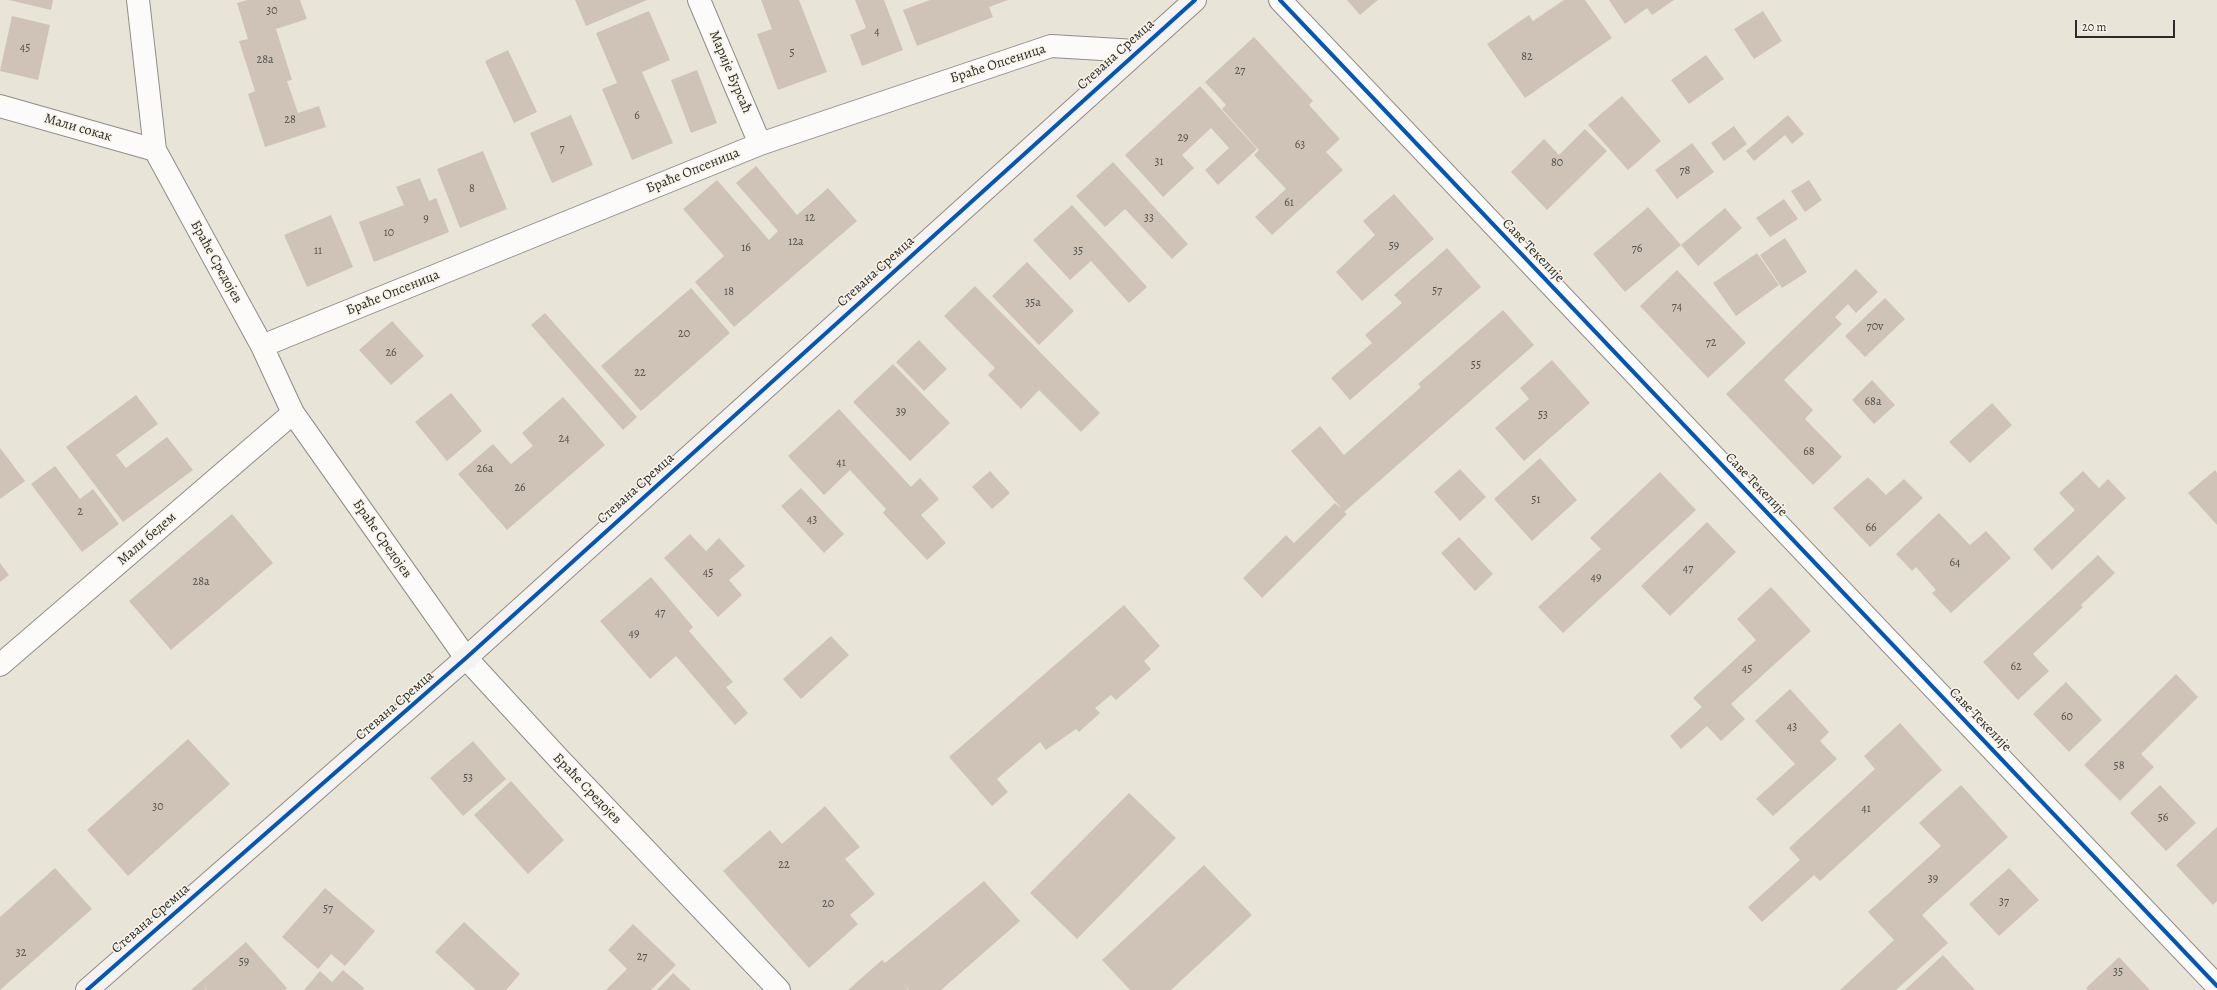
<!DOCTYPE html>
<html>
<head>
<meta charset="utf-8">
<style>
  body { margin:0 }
  #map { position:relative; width:2217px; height:990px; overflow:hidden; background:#e8e4d7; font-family:Alegreya,serif }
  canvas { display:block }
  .scale { position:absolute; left:2075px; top:20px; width:100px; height:18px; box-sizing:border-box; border:2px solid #2b2b2b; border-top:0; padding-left:5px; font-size:12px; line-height:14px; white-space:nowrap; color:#2b2b2b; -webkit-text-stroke:3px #f7f3e8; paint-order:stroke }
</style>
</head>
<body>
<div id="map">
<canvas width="2217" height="990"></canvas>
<div class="scale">20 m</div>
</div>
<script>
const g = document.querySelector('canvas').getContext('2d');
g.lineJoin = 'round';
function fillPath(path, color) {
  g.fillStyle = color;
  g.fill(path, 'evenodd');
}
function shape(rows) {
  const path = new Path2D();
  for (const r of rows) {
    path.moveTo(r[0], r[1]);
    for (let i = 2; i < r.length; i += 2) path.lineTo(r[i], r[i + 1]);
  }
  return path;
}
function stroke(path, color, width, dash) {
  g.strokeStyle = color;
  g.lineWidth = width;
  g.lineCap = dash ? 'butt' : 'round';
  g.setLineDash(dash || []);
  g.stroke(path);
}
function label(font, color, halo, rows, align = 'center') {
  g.font = font + ' Alegreya,serif';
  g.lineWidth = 3;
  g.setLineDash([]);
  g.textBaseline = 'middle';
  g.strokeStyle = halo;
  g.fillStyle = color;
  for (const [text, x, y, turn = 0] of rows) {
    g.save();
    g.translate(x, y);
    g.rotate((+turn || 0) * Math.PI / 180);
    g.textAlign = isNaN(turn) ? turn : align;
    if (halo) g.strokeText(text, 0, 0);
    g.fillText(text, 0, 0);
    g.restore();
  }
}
const building = shape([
  [9,0,53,0,51,10],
  [247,0,300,0,307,19,276,29,292,80,287,81,298,113,319,106,326,127,265,147,248,94,255,91,239,41,248,39,237,3],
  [575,0,647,0,586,26],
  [761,0,799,0,827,72,778,90,757,34,772,29],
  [855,0,884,0,903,50,862,66,850,35,866,28],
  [930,0,1008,0,989,7,993,17,917,46,903,10],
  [1347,0,1378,0,1360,15],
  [1564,0,1585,0,1612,38,1525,98,1487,44,1529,15,1533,21],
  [1609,0,1674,0,1652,15,1647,8,1625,24],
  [649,11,670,60,642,72,673,143,632,160,602,89,617,83,596,33],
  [1763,11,1782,41,1754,59,1734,29],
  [12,16,50,25,38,80,0,71],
  [1254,37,1313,101,1309,105,1340,139,1326,152,1343,170,1272,235,1255,217,1286,189,1254,155,1259,150,1222,109,1226,105,1205,82],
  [508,50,537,112,514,123,485,61],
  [1706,55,1724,79,1689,104,1671,80],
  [697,70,717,123,691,133,671,80],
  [1200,86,1257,149,1218,185,1205,170,1229,148,1211,128,1182,155,1194,168,1163,197,1125,155],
  [1622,96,1661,141,1628,170,1588,125],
  [571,115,593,165,552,183,530,133],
  [1788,115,1804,134,1792,144,1785,135,1754,161,1746,151],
  [1734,126,1747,144,1724,161,1711,143],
  [1585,129,1607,151,1547,210,1511,172,1544,139,1559,155],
  [1692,143,1714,172,1677,199,1655,170],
  [483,151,507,209,460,228,437,169],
  [1113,162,1188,244,1172,259,1125,209,1105,227,1076,196],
  [756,166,797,215,828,188,857,221,734,327,695,282,724,256,683,209,717,180,769,240,778,231,736,183],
  [420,178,429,201,436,198,449,232,374,262,359,222,404,205,396,187],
  [1809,180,1822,200,1805,212,1791,191],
  [1394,194,1434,239,1362,301,1336,272,1375,235,1363,221],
  [1784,199,1798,219,1770,237,1756,218],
  [1072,205,1147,287,1129,303,1091,261,1070,280,1033,240],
  [1648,207,1681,245,1625,292,1593,254],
  [1725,208,1742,228,1698,266,1681,245],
  [331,215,353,267,307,287,284,235],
  [1785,238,1807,272,1782,288,1760,255],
  [1447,248,1481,287,1350,400,1331,378,1372,343,1365,335,1402,303,1394,295],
  [1757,253,1779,285,1736,316,1713,283],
  [1027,262,1074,311,1039,345,992,296],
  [1856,269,1878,292,1856,313,1848,304,1835,317,1842,324,1784,380,1813,410,1805,419,1842,457,1813,485,1726,394],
  [1677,270,1746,343,1708,378,1640,306],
  [975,286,1100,413,1081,432,1039,390,1021,409,988,375,995,368,944,316],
  [691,288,730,333,641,411,601,366],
  [1885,298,1905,319,1865,357,1845,336],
  [1503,310,1534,345,1344,512,1347,514,1262,598,1243,578,1286,535,1294,543,1335,503,1342,509,1291,451,1320,426,1344,455,1421,387,1418,384],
  [545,313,637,417,623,430,531,325],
  [392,321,424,356,391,385,359,350],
  [919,340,947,369,924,391,896,362],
  [1552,360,1590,403,1524,461,1495,428,1529,399,1520,388],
  [893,364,950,423,910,461,853,402],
  [1872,380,1895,405,1874,424,1852,400],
  [451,393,482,431,447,461,415,422],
  [136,395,158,424,116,455,126,468,167,437,193,470,123,522,66,447],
  [563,397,605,445,507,530,458,474,493,444,511,464,533,446,522,433],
  [1992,403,2012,425,1970,463,1949,442],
  [839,409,911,487,920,478,939,499,921,515,946,543,927,560,883,513,886,509,850,470,824,495,788,456],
  [0,448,25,481,0,499],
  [1540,458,1577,500,1532,541,1494,499],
  [55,466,80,499,93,489,119,524,82,552,31,484],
  [1460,469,1486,497,1460,521,1434,492],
  [2215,470,2217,473,2217,525,2188,493],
  [990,471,1010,493,992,509,972,487],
  [2083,471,2099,488,2108,479,2126,498,2052,570,2033,549,2075,510,2059,493],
  [1660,472,1696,510,1563,633,1538,607,1601,549,1590,538],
  [1868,477,1886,495,1904,479,1923,498,1870,547,1833,508],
  [801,488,844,534,824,553,781,506],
  [1939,513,1970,545,1986,531,2011,558,1951,613,1932,593,1936,590,1916,567,1912,571,1896,554],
  [232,514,273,563,171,650,129,601],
  [1707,522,1736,552,1670,616,1641,586],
  [690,534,706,551,719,538,745,566,729,580,742,595,718,617,664,558],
  [1459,537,1493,574,1475,591,1441,553],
  [2098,555,2115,573,2081,605,2083,607,2033,654,2049,671,2018,700,1983,662],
  [0,563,9,575,0,582],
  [651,577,693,627,689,631,733,682,726,687,748,713,735,725,676,656,650,679,600,621],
  [1771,587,1811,631,1731,704,1745,719,1721,741,1707,726,1681,749,1670,736,1702,707,1693,698,1756,640,1737,619],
  [1124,605,1160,646,1144,661,1151,669,1116,700,1111,695,1095,708,1100,713,1079,732,1076,729,1046,750,1040,742,997,779,1008,792,992,806,949,757],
  [831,636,849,655,801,699,783,679],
  [2176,674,2198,697,2141,754,2154,767,2120,801,2084,765],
  [2066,682,2102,720,2069,752,2033,714],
  [1790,689,1829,732,1820,741,1837,759,1773,816,1756,799,1795,764,1755,721],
  [1900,723,1942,770,1820,881,1814,875,1762,922,1748,907,1800,860,1789,848,1875,769,1864,756],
  [188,739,230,784,128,876,87,830],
  [473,741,506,779,463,816,430,778],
  [511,781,564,840,528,874,474,815],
  [1961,785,2008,837,1922,915,1948,943,1896,990,1840,990,1894,940,1868,912,1941,846,1919,823],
  [2160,785,2196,823,2166,851,2130,813],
  [1129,793,1176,838,1077,939,1030,893],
  [825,806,860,847,845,859,875,894,850,915,858,924,809,968,723,871,770,830,782,844],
  [2217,827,2217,901,2213,905,2176,865],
  [1204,865,1252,915,1171,990,1130,990,1102,960],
  [55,868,92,909,0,990,0,917],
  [2009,868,2039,900,1999,936,1969,904],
  [984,881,1020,921,941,990,909,990,903,983,908,990,848,990,882,960,885,963],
  [325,888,375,931,345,966,331,954,318,969,282,937],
  [464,922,520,974,506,990,476,990,435,952],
  [633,924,676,965,651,990,606,990,627,969,608,950],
  [246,942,287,988,285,990,207,990,204,986,206,990,191,990],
  [1943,955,1975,990,1905,990],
  [2119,957,2150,990,2088,990,2086,988],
  [343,970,364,988,363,990,304,990,320,971,332,982],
  [673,973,691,990,657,990]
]);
const street = shape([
  [138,0,155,150,262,346,293,413,466,658,559,759,779,990],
  [699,0,760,144],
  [1280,0,2217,986],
  [0,106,155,150],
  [262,346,760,144,1051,46,1136,51],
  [0,665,293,413]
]);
const secondary = shape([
  [87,990,466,658,1195,0]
]);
const cycleway = shape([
  [1280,0,2217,986],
  [87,990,466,658,1195,0]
]);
const numberNames = [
  ["30",272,11],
  ["4",877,32],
  ["45",25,48],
  ["5",792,53],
  ["82",1527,57],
  ["28a",265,60],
  ["27",1240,71],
  ["6",637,116],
  ["28",290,120],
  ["29",1183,138],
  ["63",1300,145],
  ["7",562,149],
  ["31",1159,162],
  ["80",1557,163],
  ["78",1685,171],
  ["8",472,189],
  ["61",1289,203],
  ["12",810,218],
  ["33",1149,218],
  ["9",426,219],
  ["10",389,233],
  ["12a",796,242],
  ["59",1394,246],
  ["16",746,248],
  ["76",1637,249],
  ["11",318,251],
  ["35",1078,251],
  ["57",1437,291],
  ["18",729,292],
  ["35a",1033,303],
  ["74",1677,307],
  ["70v",1875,327],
  ["20",684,334],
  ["72",1711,343],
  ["26",391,353],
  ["55",1476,365],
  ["22",640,373],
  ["68a",1873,402],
  ["39",901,412],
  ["53",1543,415],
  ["24",564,439],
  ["68",1809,452],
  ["41",841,463],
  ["26a",485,469],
  ["26",520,488],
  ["51",1536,500],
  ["2",80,512],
  ["43",812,520],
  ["66",1871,528],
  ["64",1955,563],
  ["47",1688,569],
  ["45",708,573],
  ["49",1596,578],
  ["28a",201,582],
  ["47",660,613],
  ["49",634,634],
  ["62",2016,667],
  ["45",1747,669],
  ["60",2067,717],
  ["43",1792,727],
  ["58",2119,766],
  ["53",468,778],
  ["30",158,807],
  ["41",1866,809],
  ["56",2163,818],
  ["22",784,865],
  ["39",1933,879],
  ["37",2004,902],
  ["20",828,904],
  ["57",328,909],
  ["32",21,953],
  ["27",642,957],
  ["59",244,962],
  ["35",2118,972]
];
const streetNames = [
  ["Стевана Сремца",1116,55,-42],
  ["Браће Опсеница",998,64,-18],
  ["Марије Бурсаћ",730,72,67],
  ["Мали сокак",78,128,16],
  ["Браће Опсеница",693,171,-22],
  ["Саве Текелије",1533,251,46],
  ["Браће Средојев",216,262,61],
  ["Стевана Сремца",876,272,-42],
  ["Браће Опсеница",393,293,-22],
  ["Саве Текелије",1756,485,46],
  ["Стевана Сремца",636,489,-42],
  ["Мали бедем",147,539,-41],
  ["Браће Средојев",382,539,55],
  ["Стевана Сремца",395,706,-41],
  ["Саве Текелије",1980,720,46],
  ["Браће Средојев",587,789,46],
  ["Стевана Сремца",151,919,-41]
];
fillPath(building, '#cfc3b7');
stroke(street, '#8f8d87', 24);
stroke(secondary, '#8f8d87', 24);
stroke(street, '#fcfbf9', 22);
stroke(secondary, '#f6f2ef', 22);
stroke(cycleway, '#0057b8', 4);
label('12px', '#54514e', null, numberNames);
label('14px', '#2b2b2b', '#f7f3e8', streetNames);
</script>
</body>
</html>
